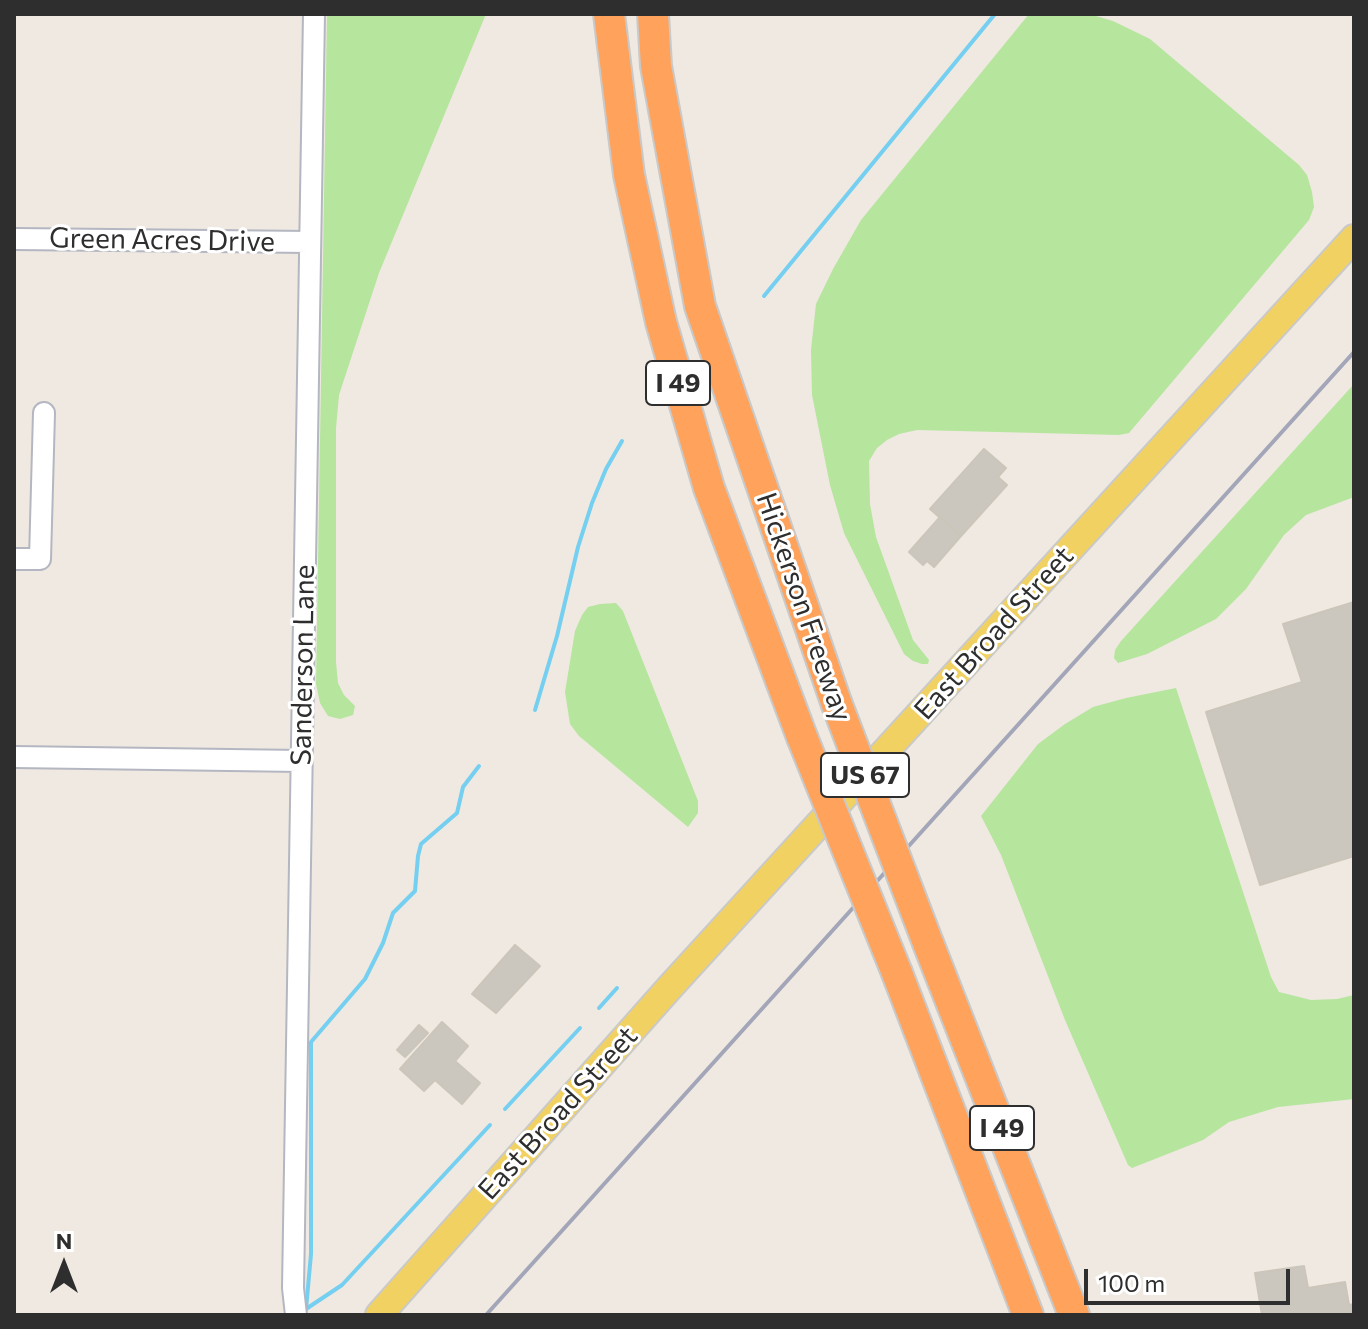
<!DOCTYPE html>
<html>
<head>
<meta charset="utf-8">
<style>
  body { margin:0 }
  #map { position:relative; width:1368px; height:1329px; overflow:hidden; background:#efe9e1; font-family:Commissioner,sans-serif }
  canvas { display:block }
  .frame { position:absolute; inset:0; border:16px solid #2e2e2e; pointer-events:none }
  .north { position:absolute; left:24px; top:1225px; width:80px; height:80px; -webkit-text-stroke:6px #fff; paint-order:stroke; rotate:0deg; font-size:22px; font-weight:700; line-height:32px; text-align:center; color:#2e2e2e }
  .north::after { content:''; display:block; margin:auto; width:28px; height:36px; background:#2e2e2e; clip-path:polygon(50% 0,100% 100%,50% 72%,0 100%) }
  .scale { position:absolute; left:1084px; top:1269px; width:206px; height:36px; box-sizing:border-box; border:4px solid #2e2e2e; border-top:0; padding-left:10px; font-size:24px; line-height:28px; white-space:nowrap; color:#2e2e2e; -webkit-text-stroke:6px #fff; paint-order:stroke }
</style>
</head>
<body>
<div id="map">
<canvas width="1368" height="1329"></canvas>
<div class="frame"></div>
<div class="north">N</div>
<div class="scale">100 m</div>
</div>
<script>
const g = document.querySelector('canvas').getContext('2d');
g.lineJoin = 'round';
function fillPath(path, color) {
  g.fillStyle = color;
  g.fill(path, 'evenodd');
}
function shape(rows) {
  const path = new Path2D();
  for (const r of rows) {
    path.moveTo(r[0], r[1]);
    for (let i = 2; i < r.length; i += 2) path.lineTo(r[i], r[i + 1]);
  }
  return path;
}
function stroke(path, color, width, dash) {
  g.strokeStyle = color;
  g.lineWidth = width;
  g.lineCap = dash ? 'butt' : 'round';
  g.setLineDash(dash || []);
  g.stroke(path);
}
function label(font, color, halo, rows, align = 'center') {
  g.font = font + ' Commissioner,sans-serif';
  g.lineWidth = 6;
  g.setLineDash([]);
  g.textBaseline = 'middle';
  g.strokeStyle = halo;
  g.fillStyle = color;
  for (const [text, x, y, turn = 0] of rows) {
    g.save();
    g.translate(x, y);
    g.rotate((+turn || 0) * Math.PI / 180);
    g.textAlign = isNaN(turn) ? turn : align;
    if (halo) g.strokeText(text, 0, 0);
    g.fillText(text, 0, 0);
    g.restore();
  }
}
const green = shape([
  [327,14,486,14,379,273,339,395,336,428,336,662,338,683,344,695,355,706,353,715,340,719,328,716,320,703,316,684],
  [1029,14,1089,14,1113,21,1150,39,1299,165,1307,175,1312,192,1314,207,1309,220,1129,433,1119,435,917,430,899,434,887,440,877,448,869,461,870,504,876,537,913,640,929,660,928,664,922,664,913,661,904,654,844,533,830,485,812,395,811,350,816,304,833,269,861,220],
  [1354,384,1354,497,1306,515,1284,535,1246,589,1216,619,1147,654,1118,663,1114,658,1115,650,1121,641],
  [616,603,623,611,698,801,698,813,688,827,579,736,570,724,565,692,575,631,582,615,588,607,600,604],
  [1176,688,1271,977,1279,992,1311,1000,1337,999,1354,995,1354,1099,1278,1107,1229,1122,1203,1140,1132,1168,1128,1165,1065,1020,1001,855,981,816,1038,744,1065,724,1093,707,1126,698]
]);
const stream = shape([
  [764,296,995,14],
  [535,710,557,636,578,547,592,503,606,469,622,441],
  [599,1008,617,988],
  [505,1109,580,1028],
  [306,1309,311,1254,311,1042,365,979,383,943,393,913,415,891,418,856,421,844,457,813,463,787,479,766],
  [306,1309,342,1285,490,1125]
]);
const building = shape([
  [984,449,1006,468,998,477,1007,485,961,536,930,509,984,449],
  [940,517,961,536,934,567,927,561,923,565,909,552,940,517],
  [1354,602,1354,856,1260,885,1206,712,1302,682,1283,624,1354,602],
  [515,945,540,966,496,1013,472,994,515,945],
  [442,1022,468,1046,455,1061,480,1083,462,1104,435,1080,424,1091,400,1069,442,1022],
  [419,1025,428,1033,405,1057,397,1050,419,1025],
  [1304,1266,1308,1288,1345,1282,1349,1305,1354,1304,1354,1315,1262,1315,1255,1273,1304,1266]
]);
const minor = shape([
  [14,239,310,242],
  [14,559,40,559,44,413],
  [14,757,301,761],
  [296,1315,293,1288,314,14]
]);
const major = shape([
  [379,1315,671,986,1354,238]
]);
const highway = shape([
  [609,14,629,175,661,322,709,488,802,737],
  [653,14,656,66,700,306,836,702],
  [928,943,1074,1315],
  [897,973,1028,1315]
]);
const rail = shape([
  [486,1315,1354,352]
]);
const highwayBridge = shape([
  [836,702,928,943],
  [802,737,897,973]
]);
const shields = [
  [678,383,64],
  [865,775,88],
  [1002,1128,64]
];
const shieldNames = [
  ["I 49",678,383],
  ["US 67",865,775],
  ["I 49",1002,1128]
];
const streetNames = [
  ["Green Acres Drive",162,240,1],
  ["Hickerson Freeway",804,607,71],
  ["East Broad Street",994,633,-48],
  ["Sanderson Lane",303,665,-89],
  ["East Broad Street",558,1113,-48]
];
fillPath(green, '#b6e59e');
stroke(stream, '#75cff0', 4);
fillPath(building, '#cbc7bf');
stroke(building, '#cbc5ba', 2);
stroke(minor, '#b4b7c1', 24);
stroke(major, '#c9c9c9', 30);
stroke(highway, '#c9c9c9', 34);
stroke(minor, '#fff', 20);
stroke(major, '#f2d163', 26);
stroke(highway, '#ffa35c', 30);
stroke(rail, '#a3a6b8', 4);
stroke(highwayBridge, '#c9c9c9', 34, []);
stroke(highwayBridge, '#ffa35c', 30);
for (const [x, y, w] of shields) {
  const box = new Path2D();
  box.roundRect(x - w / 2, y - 22, w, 44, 6);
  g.fillStyle = '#fff';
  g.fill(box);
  stroke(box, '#2e2e2e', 2);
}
label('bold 26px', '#2e2e2e', null, shieldNames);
label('28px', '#2e2e2e', '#fff', streetNames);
</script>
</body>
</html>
